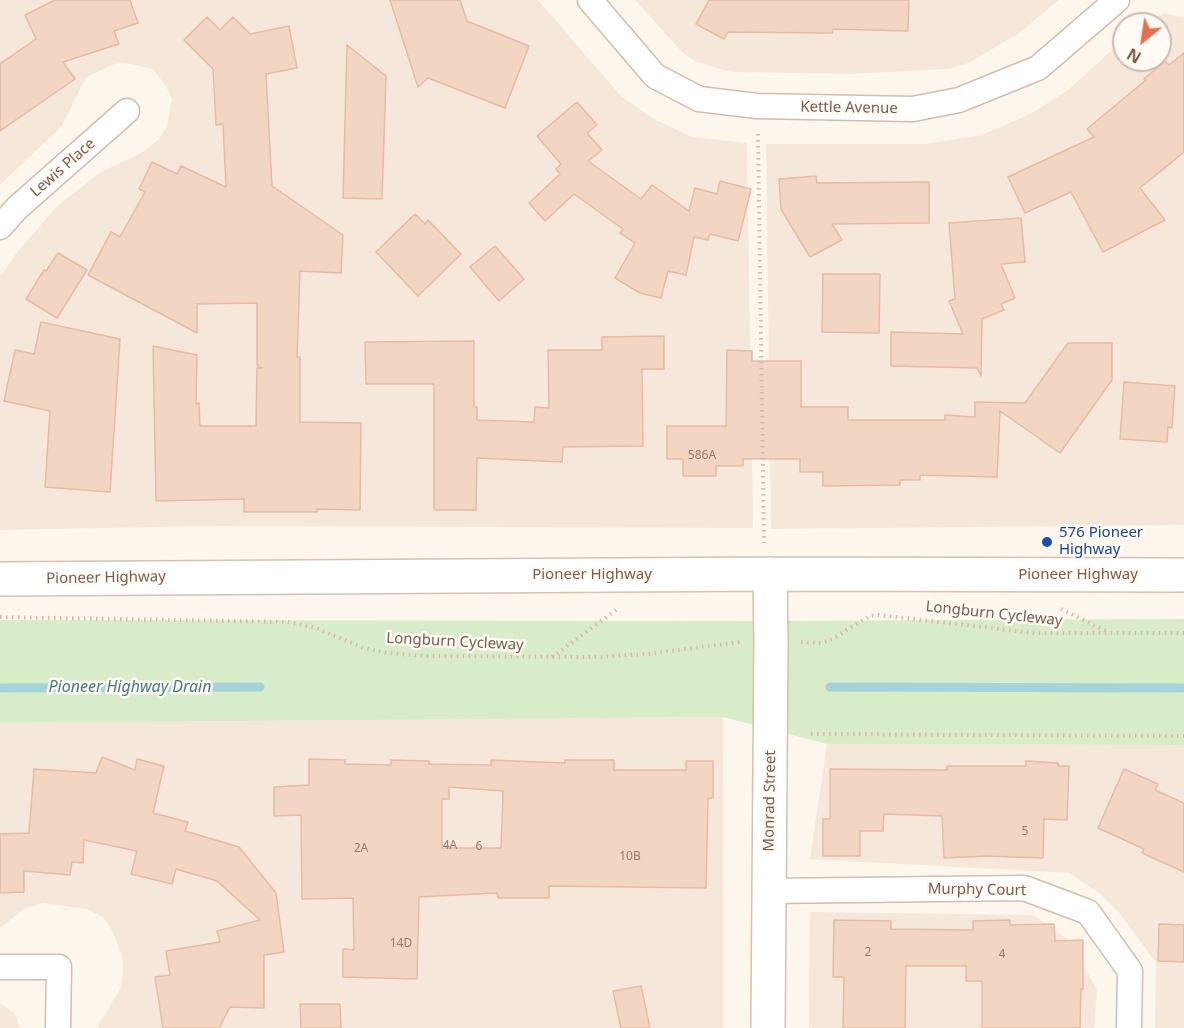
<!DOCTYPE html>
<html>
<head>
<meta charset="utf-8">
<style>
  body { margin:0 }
  #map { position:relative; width:1184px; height:1028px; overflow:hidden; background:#fdf6ec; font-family:"Noto Sans",sans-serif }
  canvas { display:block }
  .north { position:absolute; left:1112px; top:12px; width:60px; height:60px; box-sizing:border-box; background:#fffaf3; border:2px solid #cabbb1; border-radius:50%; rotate:210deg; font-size:16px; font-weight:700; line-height:24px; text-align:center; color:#7a5c4d }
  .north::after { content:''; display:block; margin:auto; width:21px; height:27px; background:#e76f51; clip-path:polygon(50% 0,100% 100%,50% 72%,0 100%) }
</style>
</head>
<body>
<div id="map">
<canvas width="1184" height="1028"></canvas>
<div class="north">N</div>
</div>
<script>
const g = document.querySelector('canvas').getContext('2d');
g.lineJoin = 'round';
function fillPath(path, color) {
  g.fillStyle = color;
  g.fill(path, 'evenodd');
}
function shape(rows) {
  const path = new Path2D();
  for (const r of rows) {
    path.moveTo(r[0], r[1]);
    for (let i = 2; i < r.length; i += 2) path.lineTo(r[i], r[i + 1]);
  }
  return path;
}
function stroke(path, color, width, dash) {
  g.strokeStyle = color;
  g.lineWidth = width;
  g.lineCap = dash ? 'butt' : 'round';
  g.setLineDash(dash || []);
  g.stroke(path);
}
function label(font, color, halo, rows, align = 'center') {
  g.font = font + ' "Noto Sans",sans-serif';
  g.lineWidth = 5;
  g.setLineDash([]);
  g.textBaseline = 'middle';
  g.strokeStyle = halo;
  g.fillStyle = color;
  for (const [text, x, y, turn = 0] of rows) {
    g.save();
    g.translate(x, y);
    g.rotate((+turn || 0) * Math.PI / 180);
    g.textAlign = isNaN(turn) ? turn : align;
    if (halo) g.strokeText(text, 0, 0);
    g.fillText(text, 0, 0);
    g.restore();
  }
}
const residential = shape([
  [0,0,538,0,621,96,652,118,692,137,747,143,753,528,210,526,0,530,0,277,16,254,57,206,101,172,143,152,159,139,167,126,172,99,166,86,153,69,119,62,86,77,62,126,0,185],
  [635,0,1059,0,1018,34,968,63,950,69,852,74,732,72,696,62,683,53],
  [1165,13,1184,18,1184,525,771,529,766,144,925,144,982,135,1032,113,1068,90,1124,39,1124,60,1160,60,1160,24,1141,24,1144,21],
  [723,717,723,1028,97,1028,121,987,123,972,122,956,112,930,103,917,87,909,43,903,24,909,0,928,0,723],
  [827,744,1184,745,1184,1028,1155,1028,1156,963,1121,915,1099,893,1069,873,810,859],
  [810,912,1033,915,1070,941,1097,990,1094,1028,809,1028],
  [0,1003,14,1013,21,1028,0,1028]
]);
const green = shape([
  [1184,619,1184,745,827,744,723,717,0,723,0,620,761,621]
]);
const stream = shape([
  [830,687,1184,688],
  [0,688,260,687]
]);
const building = shape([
  [55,0,130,0,138,23,114,31,119,44,63,62,75,79,0,131,0,64,36,39,25,15,55,0],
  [390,0,460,0,467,21,529,46,505,108,428,78,418,87,390,0],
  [709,0,909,0,908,31,833,29,832,33,728,32,724,39,696,24,709,0],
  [207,17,220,30,233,17,250,34,289,26,297,68,266,74,272,186,343,235,341,273,300,271,297,357,300,357,300,422,361,423,360,510,317,509,317,512,244,512,244,499,156,501,153,346,197,355,196,404,199,403,200,426,256,426,257,368,262,368,257,365,257,303,197,304,197,333,88,275,111,232,120,237,145,192,139,189,152,162,177,174,181,166,226,187,223,124,216,125,213,69,184,40,207,17],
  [347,45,386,76,382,199,343,198,347,45],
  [1184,53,1184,152,1140,188,1165,220,1103,252,1071,192,1025,213,1008,177,1094,137,1087,129,1146,80,1144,79,1165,61,1169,65,1184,53],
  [577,102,597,125,587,133,602,150,588,161,641,199,652,185,689,211,695,188,717,194,720,181,751,189,738,241,710,234,708,240,694,237,686,275,668,271,661,298,640,293,615,278,635,243,620,233,623,229,574,194,545,221,529,203,560,174,556,169,561,164,537,136,577,102],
  [816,176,817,183,929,182,929,223,832,224,842,240,810,257,781,209,779,179,816,176],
  [415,214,425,224,428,220,461,254,418,296,376,252,415,214],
  [1021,218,1025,262,1001,264,1015,298,1001,304,1004,310,982,319,981,376,977,368,891,366,891,332,963,334,949,301,955,299,949,223,1021,218],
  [495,246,524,279,499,301,470,267,495,246],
  [58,253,87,270,57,318,26,299,44,270,46,271,58,253],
  [823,274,880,274,879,333,822,332,823,274],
  [41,322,120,339,110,492,45,487,50,411,4,401,15,350,34,354,41,322],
  [664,336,664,369,642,369,643,446,563,447,562,462,477,458,476,510,434,510,434,384,366,384,365,342,474,341,474,407,477,407,477,420,534,422,535,407,549,408,548,350,602,350,602,337,664,336],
  [1068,343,1112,343,1112,380,1060,453,1000,411,997,477,920,475,920,480,900,480,900,485,823,486,823,472,800,472,800,459,743,459,743,466,716,466,716,476,683,476,683,459,667,459,667,426,726,426,727,350,752,351,752,361,801,361,801,407,848,407,848,420,945,420,945,415,975,417,975,402,1025,403,1068,343],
  [1124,382,1175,386,1172,428,1168,427,1167,442,1120,439,1124,382],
  [102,757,135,770,137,759,164,766,153,813,188,822,185,831,239,847,276,893,284,952,264,955,264,1008,230,1007,219,1028,163,1028,155,977,170,975,166,951,220,942,217,931,260,920,217,881,176,869,172,884,131,874,137,851,84,840,83,863,72,862,70,875,24,871,24,892,0,893,0,834,29,833,34,769,96,773,102,757],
  [309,759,345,760,345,764,391,765,391,760,429,761,429,764,491,765,491,760,565,763,565,760,614,760,614,770,686,770,686,761,713,761,713,798,708,798,706,888,549,886,549,898,498,898,497,893,419,897,417,979,343,977,343,949,354,950,353,898,302,899,301,815,274,816,274,787,309,785,309,759],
  [449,787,503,791,501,848,442,848,442,799,449,799,449,787],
  [1026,761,1058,763,1058,766,1069,766,1067,820,1044,819,1043,858,987,856,944,858,942,816,884,814,883,831,860,831,860,856,823,856,823,819,830,819,830,769,947,770,947,766,1026,766,1026,761],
  [1124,769,1158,784,1155,790,1184,803,1184,872,1142,853,1144,849,1098,828,1124,769],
  [834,920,891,921,891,929,973,930,973,921,1010,920,1010,925,1054,924,1055,941,1083,940,1083,989,1081,989,1080,1028,982,1028,982,981,966,981,966,966,906,966,905,1028,843,1028,844,977,833,977,834,920],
  [1159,924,1184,925,1184,962,1158,961,1159,924],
  [641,986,650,1028,621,1028,613,991,641,986],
  [300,1004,340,1004,341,1028,301,1028,300,1004]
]);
const path = shape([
  [758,134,764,543],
  [1061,609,1108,632],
  [0,617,288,622,313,627,364,648,387,653,424,656,599,657,647,654,740,642],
  [801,642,821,643,832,639,870,616,879,615,1034,633,1184,633],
  [552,657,619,608],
  [811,734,1184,736]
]);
const street = shape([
  [590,0,655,76,699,99,757,106,913,109,959,100,1038,68,1117,0],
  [0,227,17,208,127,111],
  [769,891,1024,888,1088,912,1130,971,1129,1028],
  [0,967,59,967,58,1028]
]);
const secondary = shape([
  [0,579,770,574,1184,575],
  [768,1028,771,642,770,574]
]);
const markers = [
  [1047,542,6,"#1a4fb4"]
];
const numberNames = [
  ["586A",702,456],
  ["5",1025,832],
  ["4A",450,846],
  ["6",479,847],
  ["2A",361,849],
  ["10B",630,857],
  ["14D",401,944],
  ["2",868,953],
  ["4",1002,955]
];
const streetNames = [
  ["Kettle Avenue",849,108,1],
  ["Lewis Place",63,168,-41],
  ["Pioneer Highway",592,575],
  ["Pioneer Highway",1078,575],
  ["Pioneer Highway",106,578,-1],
  ["Longburn Cycleway",994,614,6],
  ["Longburn Cycleway",455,642,3],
  ["Monrad Street",770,801,-89],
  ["Murphy Court",977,890,1]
];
const transitNames = [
  ["576 Pioneer",1059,533],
  ["Highway",1059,550]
];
const waterNames = [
  ["Pioneer Highway Drain",130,687]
];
fillPath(residential, '#f5e8da');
fillPath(green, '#d8ecc9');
stroke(stream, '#a5d3da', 9);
fillPath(building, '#f3d5c3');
stroke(building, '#e6bba3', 1.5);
stroke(street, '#d1beb0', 27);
stroke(secondary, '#d6c0b0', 36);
stroke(path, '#d9b8a5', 4, [1.5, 4.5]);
stroke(street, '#fff', 24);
stroke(secondary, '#fff', 33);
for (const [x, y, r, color] of markers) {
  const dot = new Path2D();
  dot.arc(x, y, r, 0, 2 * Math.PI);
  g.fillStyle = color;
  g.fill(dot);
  stroke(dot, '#fffaf3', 2);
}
label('12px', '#987a6a', null, numberNames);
label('15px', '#7a5c4d', '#fffaf3', streetNames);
label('15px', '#164399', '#fffaf3', transitNames, 'left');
label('italic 16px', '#437c86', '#fffaf3', waterNames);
</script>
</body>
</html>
